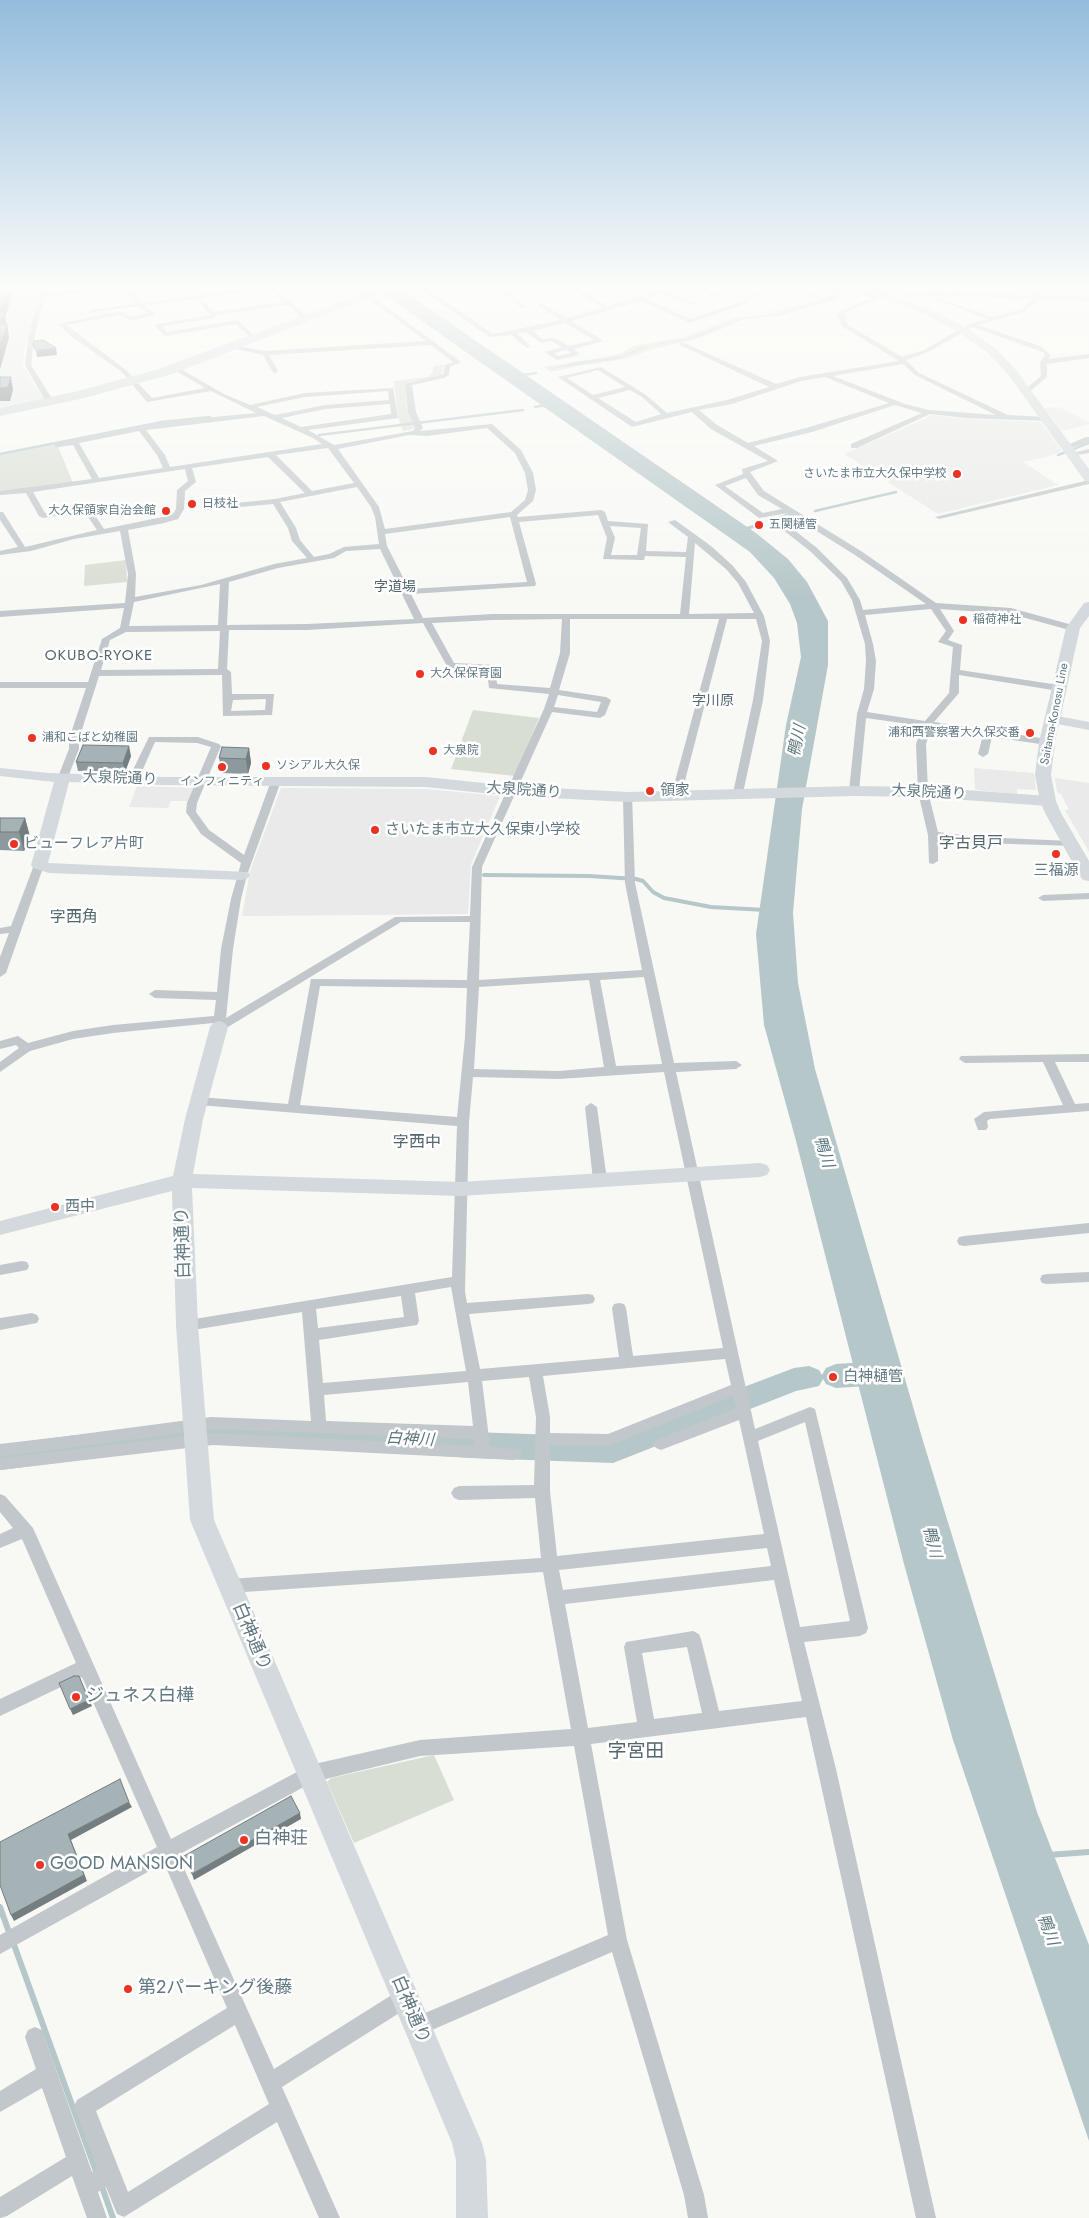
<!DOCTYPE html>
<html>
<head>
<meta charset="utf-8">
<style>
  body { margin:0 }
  canvas { display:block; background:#f8f8f5 }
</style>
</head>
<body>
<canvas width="1089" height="2218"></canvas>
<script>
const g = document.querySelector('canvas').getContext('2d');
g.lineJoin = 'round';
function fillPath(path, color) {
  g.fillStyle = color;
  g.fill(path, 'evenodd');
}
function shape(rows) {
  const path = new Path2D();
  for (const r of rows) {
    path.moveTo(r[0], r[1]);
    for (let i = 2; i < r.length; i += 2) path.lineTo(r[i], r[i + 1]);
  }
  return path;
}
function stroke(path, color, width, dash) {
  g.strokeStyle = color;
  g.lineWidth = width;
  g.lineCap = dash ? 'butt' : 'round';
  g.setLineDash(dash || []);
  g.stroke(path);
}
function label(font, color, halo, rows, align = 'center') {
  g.font = font + ' Jost,"Noto Sans JP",sans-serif';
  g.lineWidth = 5;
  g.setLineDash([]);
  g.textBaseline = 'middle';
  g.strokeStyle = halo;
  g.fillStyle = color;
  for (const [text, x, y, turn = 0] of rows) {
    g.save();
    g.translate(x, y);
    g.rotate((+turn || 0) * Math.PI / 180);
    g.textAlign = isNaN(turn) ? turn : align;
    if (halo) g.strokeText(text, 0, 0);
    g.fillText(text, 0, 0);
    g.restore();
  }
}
const built = shape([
  [0,288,42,288,24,350,23,366,44,399,0,408],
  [1059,407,1089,422,1089,424,1062,431,1044,408],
  [933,415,955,418,1041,422,1062,451,1050,456,1023,462,1058,485,938,514,844,454],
  [974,768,1034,773,1036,790,1017,789,1017,794,975,790],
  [1055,778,1089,783,1089,852,1065,810,1069,810,1061,794,1057,792],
  [137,786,194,788,190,801,171,801,168,808,129,807],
  [281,788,426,789,500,796,471,864,468,914,242,916,250,871]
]);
const green = shape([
  [829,288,842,288,836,300,778,316,742,320,713,333,692,340,653,349,625,359,578,366,551,372,544,367,611,356,622,353,633,346,684,337,733,318,768,313,814,301,825,297],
  [444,365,441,375,405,385,407,408,414,427,413,429,403,431,398,417,394,381,427,377,432,374,434,366],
  [57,444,73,483,0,492,0,455],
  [126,560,127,582,84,586,85,565],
  [473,710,539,718,515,776,451,769],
  [434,1755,454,1800,354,1843,327,1782,331,1778]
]);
const water = shape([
  [375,288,399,288,756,533,788,559,807,582,828,621,828,665,802,809,793,913,798,983,815,1069,923,1441,1037,1812,1089,1945,1089,2141,953,1740,904,1564,795,1137,764,1025,756,934,786,725,801,657,797,623,790,604,774,578,750,552],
  [833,288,838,288,832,300,778,315,742,319,693,339,650,346,618,359,551,369,576,362,622,356,641,347,686,339,706,333,741,318,777,314,828,298]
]);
const streamFar3 = shape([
  [92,311,264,288],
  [697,336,717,328],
  [518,376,536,373],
  [535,407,546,405],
  [319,435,523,410],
  [0,454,162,422,210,417],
  [1058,455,1089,443],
  [815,511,896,492]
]);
const streamFar2 = shape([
  [745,529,758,525]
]);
const streamFar1 = shape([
  [484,875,589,876,636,879,643,881,653,892,664,898,711,907,765,910]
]);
const stream = shape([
  [1048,1855,1089,1852],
  [0,1907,10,1935],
  [13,1942,97,2174],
  [101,2184,113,2218]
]);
const river = shape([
  [882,1361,892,1365,897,1373,892,1381,882,1385,836,1388,826,1384,823,1379,819,1386,796,1391,613,1463,473,1458,223,1442,0,1470,0,1444,223,1418,473,1432,612,1437,794,1368,809,1366,819,1370,822,1375,826,1368,836,1364,882,1361]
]);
const street = shape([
  [42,288,48,288,47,294,86,288,106,288,45,298,35,333,31,365,54,402,50,404,46,402,25,365,29,333,42,288],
  [123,288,130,288,141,303,154,313,154,315,131,321,119,315,66,325,126,370,152,398,205,388,173,369,172,368,175,366,224,394,250,405,305,393,393,388,398,418,308,430,334,445,413,431,415,428,408,412,405,384,440,375,443,374,445,365,453,362,431,345,269,355,278,371,275,373,272,371,263,355,227,347,230,345,265,351,426,341,354,288,361,288,461,362,450,367,449,375,444,378,412,385,416,412,423,428,420,431,492,424,521,450,533,473,536,490,533,501,517,515,518,517,601,510,605,512,608,521,648,524,646,551,686,552,688,537,668,522,675,520,711,546,732,565,746,582,764,616,770,641,763,700,743,793,738,796,733,793,753,700,762,641,756,619,727,619,681,796,676,799,671,796,719,619,570,619,570,653,559,690,606,697,611,700,605,715,600,718,552,712,482,867,479,980,642,970,625,883,623,797,628,794,632,795,635,883,674,1063,736,1061,742,1065,736,1069,676,1072,755,1429,810,1407,815,1409,868,1628,866,1633,860,1636,804,1642,836,1769,936,2218,916,2218,806,1717,591,1744,627,1940,704,2195,708,2218,688,2218,684,2195,612,1952,418,2036,411,2033,408,2026,411,2019,608,1935,574,1746,420,1756,313,1782,178,1855,274,2069,398,1991,405,1988,412,1991,415,1998,412,2005,282,2087,340,2218,319,2218,277,2122,124,2217,117,2214,106,2187,98,2192,107,2218,87,2218,72,2176,7,2216,0,2218,0,2197,66,2157,42,2088,0,2112,0,2091,36,2069,25,2037,28,2030,35,2027,42,2030,92,2172,98,2168,74,2107,77,2100,227,2008,164,1863,0,1954,0,1935,157,1847,82,1677,0,1716,0,1699,76,1663,22,1539,0,1548,0,1534,13,1528,0,1512,0,1494,5,1496,33,1528,171,1839,310,1765,420,1740,571,1729,543,1572,229,1593,223,1591,221,1586,223,1581,229,1579,541,1558,535,1498,459,1500,454,1498,451,1493,454,1488,459,1486,534,1485,536,1417,529,1377,482,1381,490,1446,519,1450,522,1454,519,1458,514,1460,213,1445,0,1470,0,1458,213,1433,475,1446,474,1439,211,1429,0,1457,0,1445,211,1417,311,1421,302,1312,187,1331,182,1329,180,1325,182,1321,452,1277,457,1126,199,1105,193,1101,199,1097,288,1104,311,979,467,980,470,922,401,922,223,1030,215,1030,213,1023,113,1033,73,1039,30,1051,0,1072,0,1062,19,1048,16,1045,0,1049,0,1041,18,1036,28,1043,73,1031,113,1025,214,1016,216,1000,155,998,149,994,155,990,217,992,221,949,231,899,241,863,201,834,186,812,187,803,211,747,197,743,155,742,138,780,133,783,129,782,128,780,149,737,198,737,219,744,221,746,197,803,196,812,209,830,244,855,271,781,276,778,281,781,247,875,241,899,233,949,226,1018,395,917,470,916,472,867,544,709,549,694,489,688,487,670,448,668,423,623,307,630,229,630,227,669,231,672,232,694,274,694,272,715,223,716,222,675,99,676,79,739,79,749,68,777,67,779,59,779,58,777,69,749,69,739,86,688,0,688,0,682,88,682,102,639,120,628,124,608,0,617,0,611,125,603,128,574,120,531,74,539,31,551,0,555,0,551,18,547,0,520,0,512,3,512,25,547,97,530,84,511,43,518,39,516,26,493,0,495,0,491,92,479,73,445,58,447,55,447,55,443,162,422,256,413,211,391,147,402,122,372,71,336,58,324,120,311,132,317,147,313,137,305,123,288],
  [388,391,389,400,325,405,275,415,257,407,305,397,388,391],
  [390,404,391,414,301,427,282,418,325,409,390,404],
  [264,416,313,438,322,444,170,467,165,455,146,430,264,416],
  [487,428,515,453,525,473,528,490,525,500,511,512,385,529,379,507,338,449,409,435,427,436,487,428],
  [139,431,157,455,163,468,99,478,79,443,139,431],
  [328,448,354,483,312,491,276,455,328,448],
  [268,457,305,493,275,499,207,506,203,508,207,510,273,504,288,528,292,541,307,558,274,564,201,585,135,597,136,574,128,530,164,523,178,519,184,509,185,491,196,482,192,468,268,457],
  [185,469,188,481,177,490,176,509,172,515,104,529,89,506,45,513,33,492,185,469],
  [357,487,371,507,375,517,379,544,344,547,329,554,314,557,300,540,296,528,280,502,357,487],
  [598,515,607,538,603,559,641,560,644,560,645,556,686,557,680,614,493,614,423,618,411,594,535,586,536,584,519,522,598,515],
  [510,517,527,582,409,589,387,546,385,534,510,517],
  [610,526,641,528,637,555,611,555,615,538,610,526],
  [695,543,726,569,738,583,754,613,689,614,695,543],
  [380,549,414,619,307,624,227,625,229,582,278,568,334,558,346,551,380,549],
  [220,584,218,625,129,626,134,602,220,584],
  [562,619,560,653,550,688,497,684,495,665,454,663,432,623,493,620,562,619],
  [220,631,218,669,101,670,110,640,126,632,220,631],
  [558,695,601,702,597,712,554,707,558,695],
  [266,699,265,710,231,711,233,700,266,699],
  [644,977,662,1064,616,1066,600,980,644,977],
  [589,980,604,1067,559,1071,474,1069,479,987,589,980],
  [320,986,467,988,465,1037,457,1117,300,1105,320,986],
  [664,1072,723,1348,633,1356,626,1308,624,1304,619,1303,614,1304,612,1308,619,1357,480,1369,469,1314,588,1304,593,1303,595,1299,593,1295,588,1294,467,1303,465,1292,469,1122,473,1077,559,1079,664,1072],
  [451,1287,466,1371,323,1383,319,1340,417,1325,419,1321,415,1293,451,1287],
  [401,1296,404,1317,318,1328,316,1309,401,1296],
  [725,1359,731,1385,608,1434,550,1433,550,1417,543,1376,725,1359],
  [468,1382,473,1426,326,1421,324,1395,468,1382],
  [733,1396,736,1408,656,1440,653,1444,656,1448,661,1450,739,1420,764,1534,557,1556,550,1491,550,1445,609,1446,733,1396],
  [805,1422,850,1621,800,1627,758,1441,805,1422],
  [767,1548,771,1566,563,1590,559,1570,767,1548],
  [774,1580,802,1701,719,1711,701,1639,699,1634,693,1631,626,1642,624,1647,637,1722,588,1728,565,1604,774,1580],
  [687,1647,702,1713,654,1719,642,1653,687,1647],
  [235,2025,269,2104,128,2192,96,2111,235,2025],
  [269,288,276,288,308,318,308,320,304,320,287,305,217,315,214,318,162,326,167,332,238,320,256,338,256,340,254,341,236,324,165,336,154,325,210,315,196,298,199,296,214,312,284,302,269,288],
  [418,288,426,288,493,334,561,320,538,306,540,303,567,318,602,308,570,288,578,288,608,306,665,288,675,288,667,292,694,303,694,305,661,294,647,299,690,319,743,301,746,297,767,288,777,288,751,299,748,303,690,323,641,301,572,321,603,341,574,349,579,353,579,355,557,360,545,352,562,347,551,341,541,343,526,332,517,333,530,346,527,348,511,335,490,337,418,288],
  [565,323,594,340,569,346,554,338,542,339,533,331,565,323],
  [567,350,571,353,558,356,554,353,567,350],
  [498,288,505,288,525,306,525,308,521,308,498,288],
  [695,288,704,288,719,296,714,297,695,288],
  [781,288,793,288,821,296,818,298,781,288],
  [862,288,868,288,865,292,881,298,844,313,848,325,902,357,924,350,969,324,987,319,935,299,935,297,993,317,1022,309,1032,299,874,294,872,291,1031,295,1025,289,1033,288,1038,295,1089,297,1089,301,1039,299,1026,311,978,325,1040,346,1051,355,1048,359,1089,354,1089,358,1047,364,1047,377,1028,393,1022,392,1041,376,1040,362,1045,355,1043,352,972,327,928,352,906,360,919,373,1008,415,1046,417,1049,417,1049,421,966,418,930,414,857,448,851,448,851,444,922,413,895,405,812,432,754,446,778,461,750,472,764,491,861,551,936,603,1011,608,1076,626,1077,628,1073,631,1011,614,940,609,954,631,948,640,962,645,960,670,1059,685,1064,688,1059,691,959,675,959,693,934,722,1047,739,1052,742,1047,745,992,737,988,754,983,757,978,754,983,735,932,727,926,744,928,792,938,832,979,837,1071,841,1076,844,1075,846,979,843,938,839,938,861,933,864,929,863,928,835,918,792,916,744,923,726,866,718,859,791,854,794,850,793,849,791,857,714,864,689,866,661,865,644,852,600,841,581,811,552,777,525,777,517,788,513,759,518,715,485,743,474,742,469,768,461,711,429,692,412,632,427,558,377,601,367,646,395,667,413,727,400,769,387,680,345,680,343,682,342,776,384,800,377,899,361,842,326,837,315,840,311,872,298,858,293,858,291,862,288],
  [903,364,915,375,996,415,929,410,905,404,833,376,903,364],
  [598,370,625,387,593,395,567,378,598,370],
  [825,377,889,403,806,428,748,443,717,425,699,410,732,404,801,381,825,377],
  [630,390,642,397,661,414,636,422,598,398,630,390],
  [746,478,758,495,782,509,763,513,725,486,746,478],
  [794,517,855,555,926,604,863,610,860,600,847,578,817,548,784,522,784,520,794,517],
  [931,609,946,631,938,642,953,647,949,693,925,721,867,712,874,689,876,661,873,644,865,615,931,609],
  [1086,437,1089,437,1089,442,1067,449,1063,447,1086,437],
  [1089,449,1089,453,1072,456,1068,454,1089,449],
  [1089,480,1089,484,939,519,935,517,1089,480],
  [39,862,44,865,6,973,0,977,0,957,9,933,0,934,0,928,11,926,34,865,39,862],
  [1089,893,1089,899,1043,901,1038,898,1043,895,1089,893],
  [1089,1054,1089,1062,1055,1062,1075,1104,1089,1103,1089,1111,990,1119,987,1121,988,1127,986,1130,978,1130,974,1119,984,1112,1063,1105,1043,1062,965,1063,959,1059,961,1056,1089,1054],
  [591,1103,597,1107,607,1180,605,1183,600,1185,595,1183,593,1180,585,1107,591,1103],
  [1089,1223,1089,1233,964,1246,959,1245,957,1241,959,1237,964,1236,1089,1223],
  [22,1261,27,1262,29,1266,27,1270,0,1275,0,1265,22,1261],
  [1089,1272,1089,1282,1047,1284,1042,1283,1040,1279,1042,1275,1047,1274,1089,1272],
  [32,1313,37,1315,39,1319,37,1323,0,1330,0,1318,32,1313]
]);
const secondary = shape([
  [1052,715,1089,722,1089,730,1047,722,1045,719,1047,716,1052,715],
  [0,768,49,773,164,777,426,777,512,786,628,792,854,786,923,787,1048,796,1053,798,1056,801,1053,804,1048,806,923,797,854,796,628,802,512,796,426,787,164,785,69,782,48,863,248,872,250,875,248,878,242,880,49,873,33,868,31,865,54,782,0,776,0,768],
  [219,1021,225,1023,228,1027,203,1119,193,1174,461,1182,760,1163,767,1165,770,1170,767,1175,760,1177,461,1196,192,1188,198,1325,214,1520,482,2143,486,2160,488,2218,456,2218,456,2160,452,2143,190,1520,176,1325,172,1191,0,1235,0,1221,173,1176,185,1119,210,1027,213,1023,219,1021]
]);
const primary = shape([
  [857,288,872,288,932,310,967,328,996,349,1015,369,1089,469,1089,482,1085,481,1007,373,988,353,959,332,924,314,857,288],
  [1089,602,1089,616,1080,628,1055,742,1051,775,1056,801,1061,813,1089,861,1089,881,1083,880,1080,876,1045,813,1040,801,1035,775,1039,742,1066,628,1084,603,1089,602]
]);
const highway = shape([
  [377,288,395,288,169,375,80,399,0,416,0,408,78,391,159,369,377,288]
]);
const wall = shape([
  [0,288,25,288,25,289,14,289,5,317,9,337,0,369],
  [249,748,251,763,248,774,222,773,219,758],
  [131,756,125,772,78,771,76,762],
  [0,818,25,818,30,837,24,851,0,850]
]);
const shadedWall = shape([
  [8,288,14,288,14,289,5,317,6,324,0,325,0,311],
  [7,324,9,337,0,369,0,346],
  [56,348,57,355,37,357,36,351],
  [11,377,13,390,10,401,0,401,0,388],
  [129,746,131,756,125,772,123,763],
  [249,748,251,763,248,774,246,759],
  [25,818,30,837,24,851,19,832],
  [89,1700,92,1706,73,1715,70,1709],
  [129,1802,132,1807,71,1840,87,1881,14,1921,11,1915,68,1834],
  [300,1813,301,1819,194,1880,192,1874]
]);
const building = shape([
  [0,288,8,288,0,311,0,288],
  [0,312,4,312,0,324,0,312],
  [0,324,7,324,0,346,0,324],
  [43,340,56,348,36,351,33,345,34,341,43,340],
  [0,377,11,377,8,387,0,388,0,377],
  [83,745,129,746,123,763,76,762,83,745],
  [222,747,249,748,246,759,219,758,222,747],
  [0,818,25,818,19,832,0,832,0,818],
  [74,1676,79,1676,89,1700,70,1709,59,1683,74,1676],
  [120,1779,129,1802,68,1834,84,1875,11,1915,0,1885,0,1842,120,1779],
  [291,1796,300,1813,192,1874,184,1856,291,1796]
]);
const markers = [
  [957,474,5,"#eb3223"],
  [192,504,5,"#eb3223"],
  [166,511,5,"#eb3223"],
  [759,525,5,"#eb3223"],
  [963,620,5,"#eb3223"],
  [420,674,5,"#eb3223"],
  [1030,733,5,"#eb3223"],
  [32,738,5,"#eb3223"],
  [433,751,5,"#eb3223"],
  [266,766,5,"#eb3223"],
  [222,767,5,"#eb3223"],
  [650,791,5,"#eb3223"],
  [375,830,5,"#eb3223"],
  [14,844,5,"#eb3223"],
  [1056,854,5,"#eb3223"],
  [55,1207,5,"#eb3223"],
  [833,1377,5,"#eb3223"],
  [76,1697,5,"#eb3223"],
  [244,1840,5,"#eb3223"],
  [40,1865,5,"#eb3223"],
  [128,1989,5,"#eb3223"]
];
const farPoinames = [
  ["さいたま市立大久保中学校",947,474,"right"],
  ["日枝社",202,504],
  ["大久保領家自治会館",156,511,"right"],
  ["五関樋管",769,525],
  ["稲荷神社",973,620],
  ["大久保保育園",430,674],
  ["浦和西警察署大久保交番",1020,733,"right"],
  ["浦和こばと幼稚園",42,738],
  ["大泉院",443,751],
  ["ソシアル大久保",276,766],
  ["インフィニティ",222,782,"center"]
];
const farStreetnames = [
  ["Saitama-Konosu Line",1055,714,-79]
];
const farNeighbourhoodnames = [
  ["字道場",395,588],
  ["字川原",713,702]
];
const farQuarternames = [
  ["OKUBO-RYOKE",99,656]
];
const streetNames = [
  ["大泉院通り",120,779,2],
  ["大泉院通り",524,791,4],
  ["大泉院通り",929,793,3]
];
const poiNames = [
  ["領家",660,791],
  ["さいたま市立大久保東小学校",385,830],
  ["ビューフレア片町",24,844],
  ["三福源",1056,871,"center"],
  ["西中",65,1207],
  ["白神樋管",843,1377]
];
const waterNames = [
  ["鴨川",798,741,-78],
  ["鴨川",823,1152,72],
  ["白神川",410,1440,3],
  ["鴨川",931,1542,76],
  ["鴨川",1047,1930,69]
];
const neighbourhoodNames = [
  ["字古貝戸",971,844],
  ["字西角",74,918],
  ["字西中",417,1143]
];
const nearStreetnames = [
  ["白神通り",184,1243,-92],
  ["白神通り",251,1637,67],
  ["白神通り",410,2010,67]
];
const nearPoinames = [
  ["ジュネス白樺",86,1697],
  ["白神荘",254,1840],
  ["GOOD MANSION",50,1865],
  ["第2パーキング後藤",138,1989]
];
const nearNeighbourhoodnames = [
  ["字宮田",636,1752]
];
fillPath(built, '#e9eae9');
fillPath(green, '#d9ded4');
fillPath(water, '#b6c7c9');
stroke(streamFar3, '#b6c7c9', 2.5);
stroke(streamFar2, '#b6c7c9', 3);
stroke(streamFar1, '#b6c7c9', 4);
stroke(stream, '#b6c7c9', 6);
fillPath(river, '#b6c7c9');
fillPath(street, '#c1c7ca');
fillPath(secondary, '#d3d9dc');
fillPath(primary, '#d3d9dc');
fillPath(highway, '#d3d9dc');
fillPath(wall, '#8e999d');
fillPath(shadedWall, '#747d7f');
fillPath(building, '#a5b2b6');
stroke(building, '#747d7f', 1);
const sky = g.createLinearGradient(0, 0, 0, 599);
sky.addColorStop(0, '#94bcdc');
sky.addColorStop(0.48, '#fcfcfa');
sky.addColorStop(1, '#fcfcfa00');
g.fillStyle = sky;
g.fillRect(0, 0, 1089, 599);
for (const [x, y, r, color] of markers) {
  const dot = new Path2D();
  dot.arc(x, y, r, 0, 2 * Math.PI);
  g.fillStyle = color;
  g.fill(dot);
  stroke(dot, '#fff', 2);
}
label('12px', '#627982', '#fff', farPoinames, 'left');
label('12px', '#627982', '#fff', farStreetnames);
label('14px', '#54666d', '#fff', farNeighbourhoodnames);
g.letterSpacing = '1px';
label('15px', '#54666d', '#fff', farQuarternames);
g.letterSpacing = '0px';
label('15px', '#627982', '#fff', streetNames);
label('15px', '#627982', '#fff', poiNames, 'left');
label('italic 16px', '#5d787c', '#fff', waterNames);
label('16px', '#54666d', '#fff', neighbourhoodNames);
label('18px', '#627982', '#fff', nearStreetnames);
label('18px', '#627982', '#fff', nearPoinames, 'left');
label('19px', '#54666d', '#fff', nearNeighbourhoodnames);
</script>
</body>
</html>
